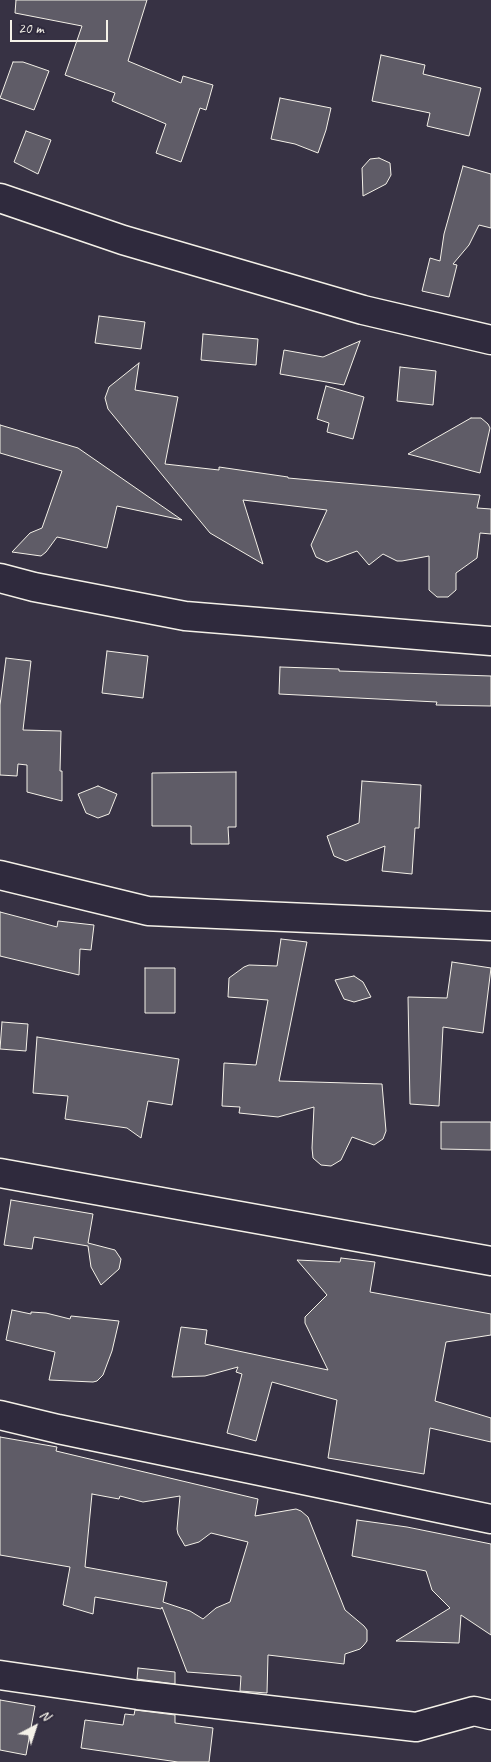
<!DOCTYPE html>
<html>
<head>
<meta charset="utf-8">
<style>
  body { margin:0 }
  #map { position:relative; width:491px; height:1762px; overflow:hidden; background:#373244; font-family:Caveat,sans-serif }
  canvas { display:block }
  .north { position:absolute; left:10px; top:1702px; width:50px; height:50px; -webkit-text-stroke:4px #2f2a3d; paint-order:stroke; rotate:40deg; font-size:14px; font-weight:700; line-height:20px; text-align:center; color:#f4f1e8 }
  .north::after { content:''; display:block; margin:auto; width:18px; height:22px; background:#f4f1e8; clip-path:polygon(50% 0,100% 100%,50% 72%,0 100%) }
  .scale { position:absolute; left:10px; top:20px; width:98px; height:22px; box-sizing:border-box; border:2px solid #f4f1e8; border-top:0; padding-left:6px; font-size:15px; line-height:18px; white-space:nowrap; color:#f4f1e8; -webkit-text-stroke:4px #2f2a3d; paint-order:stroke }
</style>
</head>
<body>
<div id="map">
<canvas width="491" height="1762"></canvas>
<div class="north">N</div>
<div class="scale">20 m</div>
</div>
<script>
const g = document.querySelector('canvas').getContext('2d');
g.lineJoin = 'round';
function fillPath(path, color) {
  g.fillStyle = color;
  g.fill(path, 'evenodd');
}
function shape(rows) {
  const path = new Path2D();
  for (const r of rows) {
    path.moveTo(r[0], r[1]);
    for (let i = 2; i < r.length; i += 2) path.lineTo(r[i], r[i + 1]);
  }
  return path;
}
function stroke(path, color, width, dash) {
  g.strokeStyle = color;
  g.lineWidth = width;
  g.lineCap = dash ? 'butt' : 'round';
  g.setLineDash(dash || []);
  g.stroke(path);
}
const building = shape([
  [16,0,147,0,128,61,181,83,183,76,213,85,206,110,200,108,181,162,156,153,166,124,112,101,115,93,65,75,82,26,15,13,16,0],
  [381,55,425,65,423,74,481,88,469,136,427,126,430,113,372,101,381,55],
  [13,62,23,62,49,71,34,110,0,98,13,62],
  [280,98,331,108,326,130,318,153,295,144,271,139,280,98],
  [26,131,51,140,38,174,14,162,26,131],
  [379,158,390,163,391,175,386,184,363,196,362,168,370,159,379,158],
  [463,166,491,174,491,228,479,225,469,245,453,264,457,265,449,297,422,291,430,258,440,261,444,234,463,166],
  [99,316,145,322,141,349,95,343,99,316],
  [203,334,258,339,256,365,201,360,203,334],
  [360,341,344,385,280,374,284,350,323,357,360,341],
  [139,363,135,390,178,397,165,464,219,470,219,467,288,477,288,478,480,495,477,508,491,509,491,534,480,533,477,558,456,573,456,590,448,597,437,597,429,590,429,556,402,561,397,561,383,554,369,565,357,551,327,562,316,557,311,545,327,510,243,500,263,564,210,533,108,409,105,398,109,387,139,363],
  [400,367,436,371,433,405,397,401,400,367],
  [326,386,364,397,353,439,327,432,329,423,317,419,326,386],
  [471,418,481,418,488,424,490,428,480,473,408,454,471,418],
  [0,425,78,448,182,520,117,506,107,548,57,537,46,552,41,556,12,552,30,533,42,528,62,471,0,453,0,425],
  [107,651,148,656,143,698,102,693,107,651],
  [6,658,31,661,23,730,61,731,60,771,62,771,62,801,27,792,27,765,18,764,17,776,0,775,0,705,6,658],
  [280,667,339,669,339,671,491,676,491,706,436,705,437,702,279,694,280,667],
  [236,772,236,827,228,827,229,844,191,844,191,826,152,826,152,773,236,772],
  [362,781,421,785,419,828,415,828,412,874,382,871,385,846,346,861,334,856,327,836,359,823,362,781],
  [98,786,117,794,109,814,98,818,86,813,78,794,98,786],
  [0,912,57,927,58,921,94,925,91,950,80,949,79,975,0,956,0,912],
  [281,939,307,942,279,1081,382,1084,386,1131,383,1139,374,1145,352,1137,341,1160,331,1166,321,1165,313,1158,312,1148,314,1107,278,1117,239,1113,240,1107,222,1106,224,1063,256,1065,268,1000,228,997,229,978,244,967,249,965,277,966,281,939],
  [452,962,491,968,483,1033,443,1027,439,1106,410,1104,408,997,447,998,452,962],
  [145,968,175,968,175,1013,145,1013,145,968],
  [354,976,363,982,371,997,354,1002,344,999,335,980,354,976],
  [2,1022,28,1024,26,1051,0,1049,2,1022],
  [37,1037,179,1059,172,1105,148,1101,141,1138,127,1128,65,1119,68,1096,33,1093,37,1037],
  [441,1122,491,1122,491,1150,441,1149,441,1122],
  [11,1200,93,1214,88,1243,115,1250,121,1259,119,1269,101,1285,91,1267,88,1246,34,1237,32,1249,4,1245,11,1200],
  [341,1258,375,1262,370,1292,491,1314,491,1335,446,1342,435,1401,491,1418,491,1442,430,1428,424,1474,328,1458,337,1400,272,1382,256,1441,227,1433,242,1374,236,1372,238,1367,205,1376,172,1377,181,1327,207,1330,205,1344,328,1370,305,1323,305,1317,327,1295,297,1260,340,1262,341,1258],
  [12,1310,31,1314,31,1312,46,1313,70,1319,71,1316,119,1321,112,1351,103,1375,97,1381,93,1382,49,1380,55,1352,6,1340,12,1310],
  [0,1437,57,1447,56,1451,258,1499,255,1516,296,1509,301,1511,308,1517,345,1610,364,1626,367,1630,367,1641,364,1645,360,1649,345,1654,344,1664,268,1655,267,1693,240,1691,241,1676,187,1672,162,1607,161,1609,95,1597,93,1614,63,1605,70,1567,0,1555,0,1437],
  [92,1494,119,1499,120,1496,143,1502,180,1496,177,1529,178,1534,185,1546,199,1542,211,1533,248,1542,230,1602,216,1608,203,1619,190,1611,163,1602,167,1582,85,1567,92,1494],
  [357,1520,407,1527,491,1544,491,1635,461,1615,459,1643,396,1641,450,1608,432,1590,426,1571,352,1556,357,1520],
  [138,1668,175,1672,175,1684,137,1679,138,1668],
  [0,1700,35,1706,26,1755,0,1750,0,1700],
  [135,1710,175,1715,175,1723,213,1728,209,1762,178,1762,81,1748,85,1720,123,1725,125,1714,134,1715,135,1710]
]);
const minor = shape([
  [0,198,123,240,363,310,491,340],
  [0,578,34,587,185,616,491,641],
  [0,875,148,911,491,926],
  [0,1173,491,1261],
  [0,1415,58,1429,491,1519],
  [0,1675,138,1695,416,1727,474,1711,491,1715]
]);
fillPath(building, '#5f5c67');
stroke(building, '#f4f1e8', 1);
stroke(minor, '#f4f1e8', 31);
stroke(minor, '#2f2a3d', 28);
</script>
</body>
</html>
